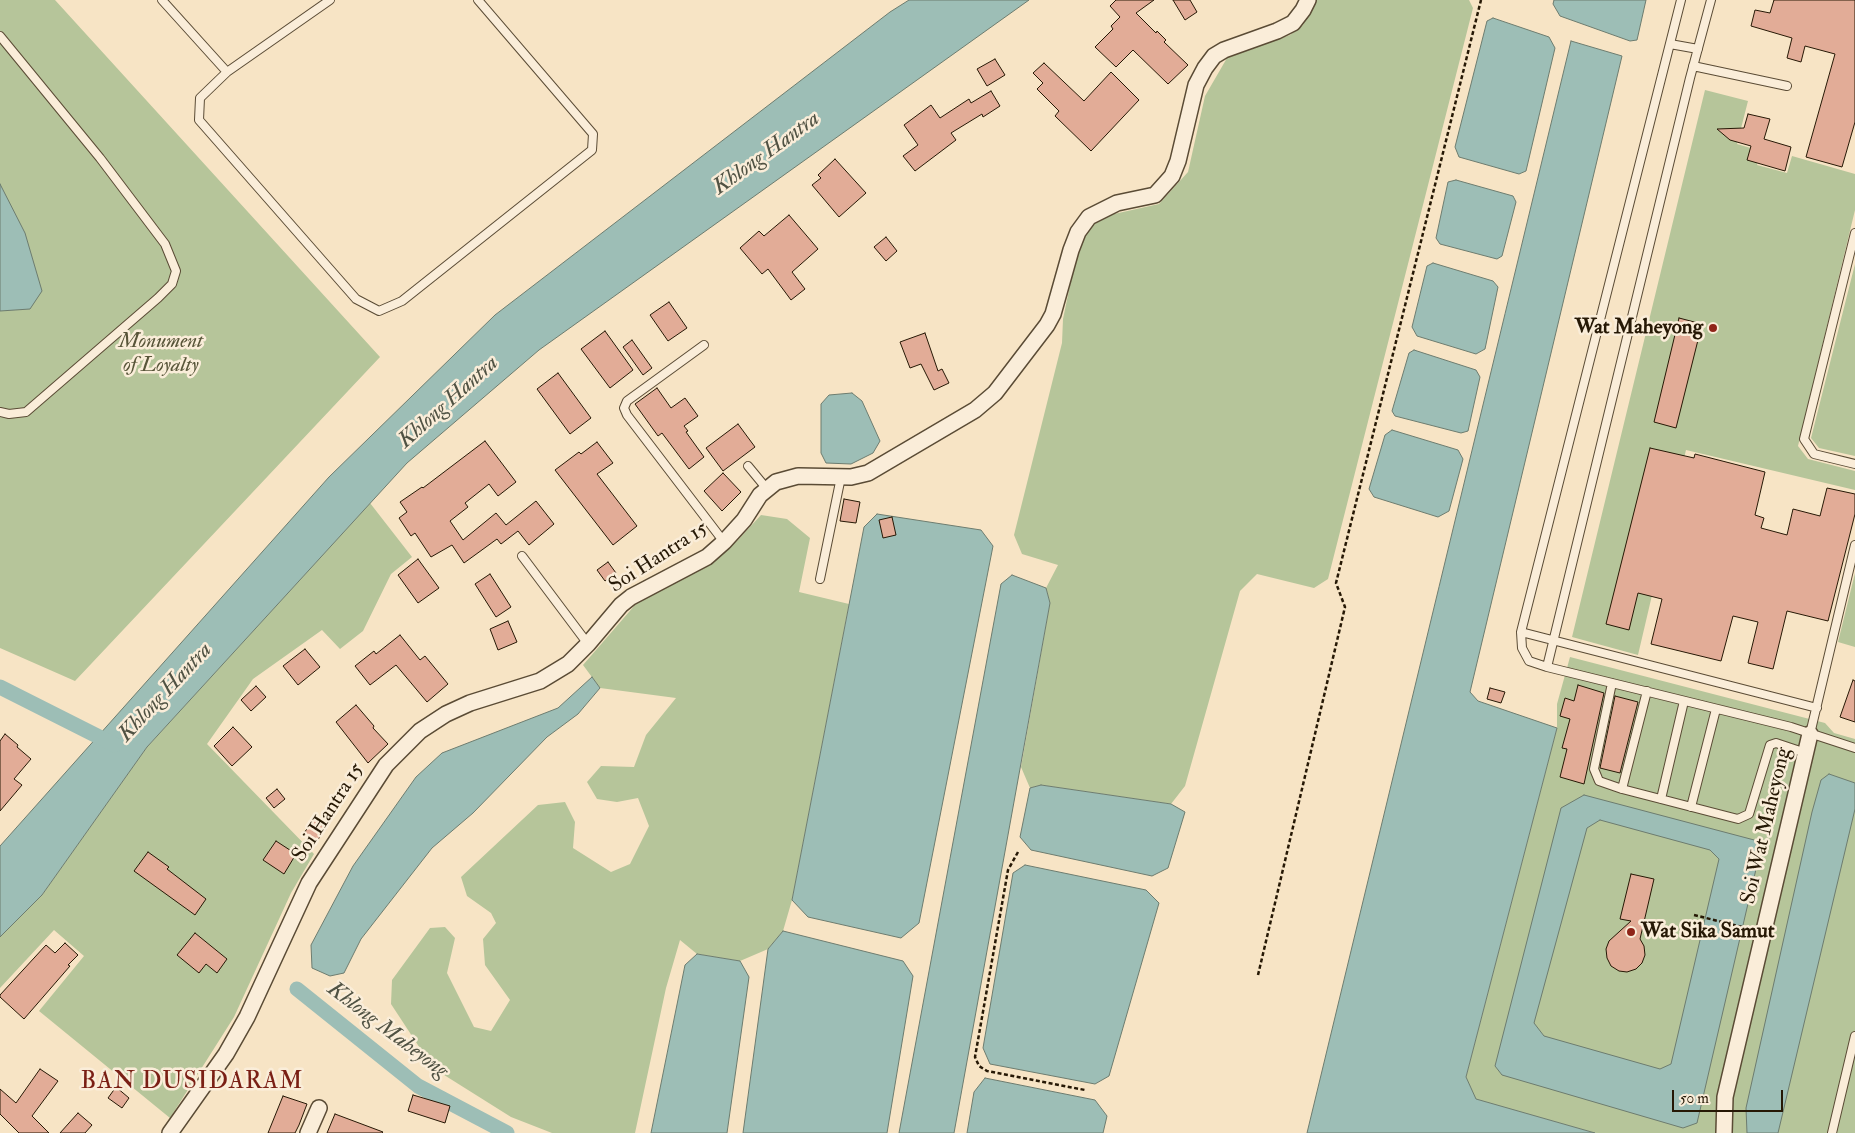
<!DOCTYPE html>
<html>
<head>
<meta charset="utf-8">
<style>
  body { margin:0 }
  #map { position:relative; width:1855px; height:1133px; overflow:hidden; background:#f7e4c5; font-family:"IM FELL Double Pica",serif }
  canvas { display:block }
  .scale { position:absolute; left:1672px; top:1090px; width:111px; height:22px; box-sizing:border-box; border:2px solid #261805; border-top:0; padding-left:6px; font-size:15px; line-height:18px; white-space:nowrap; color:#261805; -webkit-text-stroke:4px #faedd9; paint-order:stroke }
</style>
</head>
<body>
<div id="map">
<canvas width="1855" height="1133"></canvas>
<div class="scale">50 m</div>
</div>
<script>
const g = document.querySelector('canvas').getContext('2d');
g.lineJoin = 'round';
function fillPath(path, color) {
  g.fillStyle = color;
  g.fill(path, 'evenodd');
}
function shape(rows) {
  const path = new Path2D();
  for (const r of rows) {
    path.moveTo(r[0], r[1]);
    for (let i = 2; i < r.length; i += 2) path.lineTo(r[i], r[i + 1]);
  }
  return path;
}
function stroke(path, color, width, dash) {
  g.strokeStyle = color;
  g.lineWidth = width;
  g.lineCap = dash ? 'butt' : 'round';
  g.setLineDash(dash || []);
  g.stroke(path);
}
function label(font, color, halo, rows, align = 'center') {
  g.font = font + ' "IM FELL Double Pica",serif';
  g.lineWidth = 5;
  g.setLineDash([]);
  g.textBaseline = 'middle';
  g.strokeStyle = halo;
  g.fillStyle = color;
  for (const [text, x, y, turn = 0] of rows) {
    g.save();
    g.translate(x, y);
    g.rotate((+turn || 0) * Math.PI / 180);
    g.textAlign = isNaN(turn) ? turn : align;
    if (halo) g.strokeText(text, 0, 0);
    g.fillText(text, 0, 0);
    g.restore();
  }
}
const green = shape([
  [0,0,55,0,380,357,75,681,0,648],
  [1315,0,1469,0,1473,8,1328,579,1314,588,1257,574,1240,591,1185,786,1171,804,1041,785,1030,788,1021,767,1050,603,1046,588,1058,565,1022,554,1014,535,1062,343,1063,319,1077,252,1088,229,1105,216,1159,204,1188,172,1205,96,1227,58,1290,35,1303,25],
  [1705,90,1748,101,1737,144,1761,151,1757,165,1787,173,1792,156,1855,174,1855,210,1798,446,1808,459,1855,471,1855,490,1686,450,1638,655,1572,637],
  [1855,264,1855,456,1819,448,1811,438],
  [370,503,412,557,391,574,363,631,340,649,322,630,253,679,207,744,314,854,291,893,234,1017,170,1118,39,1011,84,956,54,930,0,988,0,937,42,895,147,747],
  [761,515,787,519,810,538,799,592,849,604,792,900,783,931,768,949,740,961,697,954,680,940,666,988,635,1133,552,1133,511,1117,433,1068,391,1004,392,980,430,928,445,927,455,938,447,973,474,1027,491,1031,510,1000,485,965,483,939,496,923,491,913,467,896,461,877,538,805,565,802,575,822,573,848,611,872,630,864,649,826,638,798,617,802,597,799,587,782,601,766,634,767,646,735,676,698,600,688,583,665,635,605,660,589,708,565,737,541],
  [1855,573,1855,647,1838,642],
  [1570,657,1825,723,1834,733,1855,739,1855,1133,1595,1133,1475,1099,1466,1077,1557,728,1557,704]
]);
const water = shape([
  [909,0,1029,0,539,350,407,463,147,747,42,895,0,937,0,846,329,477,495,315,890,12,909,0],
  [1554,0,1646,0,1637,40,1630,41,1560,16,1553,4,1554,0],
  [1493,18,1549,37,1555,48,1526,171,1519,174,1459,157,1455,147,1487,21,1493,18],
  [1571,41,1622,56,1470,692,1478,701,1557,728,1466,1077,1476,1099,1595,1133,1307,1133,1571,41],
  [1456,180,1513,196,1516,202,1502,256,1497,259,1440,244,1436,238,1448,182,1456,180],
  [0,184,25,233,42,291,30,309,0,311,0,184],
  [1433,263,1493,281,1498,287,1485,349,1476,354,1417,336,1412,327,1427,266,1433,263],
  [1414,350,1476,370,1480,377,1468,431,1461,433,1395,416,1392,411,1409,353,1414,350],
  [852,393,862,401,880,441,873,453,851,464,826,463,821,453,821,404,829,395,852,393],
  [1392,430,1458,450,1463,459,1449,511,1438,517,1374,497,1369,489,1385,435,1392,430],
  [877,514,981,530,993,546,919,923,901,938,808,917,792,900,864,527,877,514],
  [1012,575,1046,588,1050,603,954,1133,899,1133,1001,584,1012,575],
  [592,677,600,688,578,714,547,737,473,813,432,848,361,939,344,973,330,976,312,968,311,945,353,866,416,777,442,753,558,708,592,677],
  [1829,774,1855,783,1855,809,1778,1133,1747,1133,1746,1108,1812,812,1821,780,1829,774],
  [1041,785,1171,804,1185,812,1168,868,1152,876,1031,850,1020,837,1030,788,1041,785],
  [1584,795,1758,841,1760,852,1697,1123,1683,1128,1502,1075,1495,1066,1561,808,1584,795],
  [1600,820,1710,850,1719,859,1671,1064,1660,1069,1544,1036,1534,1023,1587,828,1600,820],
  [1025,865,1146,890,1159,903,1109,1076,1095,1084,990,1064,983,1048,1013,873,1025,865],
  [783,931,903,961,913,976,887,1133,743,1133,768,949,783,931],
  [697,954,740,961,749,977,727,1133,651,1133,685,965,697,954],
  [985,1078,1095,1100,1107,1116,1103,1133,967,1133,974,1092,985,1078]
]);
const canal = shape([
  [0,687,115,745],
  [297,989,418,1086,507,1133]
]);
const building = shape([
  [1116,0,1154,0,1136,13,1156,33,1157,31,1166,40,1164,42,1188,65,1168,84,1133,50,1116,67,1095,47,1113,29,1111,26,1120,17,1110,6,1116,0],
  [1173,0,1190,0,1197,12,1185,20,1173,0],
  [1774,0,1855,0,1855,122,1842,167,1806,157,1835,54,1805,46,1801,62,1787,58,1792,38,1751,26,1755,10,1770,13,1774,0],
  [995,59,1005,75,987,86,977,69,995,59],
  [1044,63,1084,101,1111,72,1139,100,1091,151,1055,116,1059,111,1037,89,1043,83,1033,73,1044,63],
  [991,91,1000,106,983,117,982,114,951,133,956,140,915,171,903,156,918,145,904,125,931,105,940,118,969,99,971,103,991,91],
  [1748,114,1770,119,1764,139,1791,147,1785,171,1747,160,1751,146,1730,140,1717,129,1744,128,1748,114],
  [835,159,866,193,839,217,812,185,821,178,818,175,835,159],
  [789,215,818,249,792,272,805,289,791,300,768,269,762,274,740,248,759,231,764,236,789,215],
  [886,237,897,251,886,261,874,247,886,237],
  [669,302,687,328,668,341,650,315,669,302],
  [1679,318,1702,324,1676,428,1654,422,1679,318],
  [605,331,633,370,610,388,581,349,605,331],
  [925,333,938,371,942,369,949,383,934,390,921,364,910,368,900,342,925,333],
  [632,340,652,368,643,375,623,347,632,340],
  [558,373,591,418,570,434,537,389,558,373],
  [657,388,671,408,685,398,698,416,684,426,688,431,686,432,704,457,689,469,662,433,658,436,635,404,657,388],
  [738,424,755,447,723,471,706,448,738,424],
  [485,441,516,482,498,496,489,484,465,503,468,507,450,521,463,540,496,513,506,525,536,501,554,524,529,545,518,531,501,544,497,539,464,563,452,545,431,557,415,533,411,536,399,518,407,512,400,502,422,487,423,488,485,441],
  [597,442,613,463,597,474,637,526,613,545,555,470,579,452,581,454,597,442],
  [1650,448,1694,458,1695,454,1765,472,1755,515,1764,518,1761,528,1787,535,1793,509,1820,516,1827,488,1855,494,1855,514,1828,621,1787,611,1773,669,1748,663,1758,622,1733,616,1721,661,1651,644,1662,599,1638,593,1629,630,1606,624,1650,448],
  [723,473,741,492,722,511,704,491,723,473],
  [844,499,860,502,856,523,840,521,844,499],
  [892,517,896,535,883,538,879,520,892,517],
  [418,559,439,588,418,603,398,575,418,559],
  [608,562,616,573,605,581,597,570,608,562],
  [490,574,511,607,496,617,475,584,490,574],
  [508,621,517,642,498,650,490,629,508,621],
  [400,635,420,660,425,656,448,684,427,702,396,665,370,685,355,666,374,651,376,654,400,635],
  [305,649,320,667,298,685,283,666,305,649],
  [1853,680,1855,681,1855,722,1840,717,1853,680],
  [1578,685,1604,693,1584,784,1560,777,1567,749,1562,748,1570,719,1560,716,1565,698,1574,701,1578,685],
  [256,686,266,697,251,711,241,700,256,686],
  [1490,688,1505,692,1501,703,1487,699,1490,688],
  [1615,696,1638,702,1620,773,1600,768,1615,696],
  [356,705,374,726,373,728,388,744,368,763,336,722,356,705],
  [233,727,252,747,232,766,214,746,233,727],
  [5,734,18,745,17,747,31,759,14,779,22,785,0,811,0,741,5,734],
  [277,789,285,799,274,808,266,798,277,789],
  [314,819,326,829,316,842,304,833,314,819],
  [276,841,296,854,284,874,263,860,276,841],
  [148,852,169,867,167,869,206,899,195,915,134,871,148,852],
  [1631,874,1654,879,1640,939,1644,946,1645,955,1642,963,1636,969,1627,972,1619,971,1611,966,1607,958,1606,949,1609,941,1631,921,1620,919,1631,874],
  [195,933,227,959,217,973,206,964,199,973,177,955,195,933],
  [65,943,78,955,68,965,70,966,24,1019,0,997,0,995,46,945,55,953,65,943],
  [40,1069,58,1081,32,1116,49,1133,19,1133,0,1114,0,1089,16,1103,40,1069],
  [116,1087,129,1098,122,1108,108,1098,116,1087],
  [413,1095,450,1106,445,1123,408,1111,413,1095],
  [283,1096,307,1104,299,1125,295,1133,268,1133,283,1096],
  [78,1113,92,1125,85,1133,60,1133,78,1113],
  [335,1114,383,1132,382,1133,327,1133,335,1114]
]);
const path = shape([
  [1018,852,1008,870,975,1057,979,1066,987,1071,1085,1090],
  [1694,915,1750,929],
  [1258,975,1345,607,1336,583,1481,0]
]);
const service = shape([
  [162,0,227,72],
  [330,0,227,72,200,98,199,120,356,299,379,311,402,301,592,150,593,134,478,0],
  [1681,0,1521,632,1522,648,1529,661,1547,667,1791,727,1855,748],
  [0,36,100,158,165,244,176,271,172,284,158,298,26,412,9,414,0,412],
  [1670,44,1698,49],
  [1693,66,1787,86],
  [1855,233,1804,439,1814,454,1855,464],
  [704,345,627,401,624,408,627,415,724,542],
  [748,466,767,489],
  [522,556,588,644],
  [820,579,841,477],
  [1521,632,1817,708],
  [1547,667,1690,78,1711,0],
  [1612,683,1594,769,1599,781,1622,789,1738,819,1749,814,1770,745,1776,743,1806,753],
  [1810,734,1855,545],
  [1622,789,1647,691],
  [1661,799,1684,701],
  [1691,807,1716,709],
  [1832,1133,1855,1036]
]);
const minor = shape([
  [170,1133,226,1054,247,1017,309,883,386,765,420,731,446,714,470,703,540,681,568,664,588,644,621,605,631,597,707,557,724,542,744,520,760,495,776,482,798,476,851,477,868,473,975,410,995,393,1047,325,1053,314,1071,250,1078,232,1089,217,1117,203,1155,195,1172,176,1178,161,1196,85,1205,68,1214,56,1224,50,1277,31,1293,23,1303,10,1308,0],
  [308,1133,319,1108],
  [1724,1133,1725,1097,1810,734]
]);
const markers = [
  [1713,328,5,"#8f2418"],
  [1631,932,5,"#8f2418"]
];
const poiNames = [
  ["Wat Maheyong",1703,328],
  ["Wat Sika Samut",1641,932,"left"]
];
const parkNames = [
  ["Monument",161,342],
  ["of Loyalty",161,366]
];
const streetNames = [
  ["Soi Hantra 15",659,558,-33],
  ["Soi Hantra 15",329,813,-57],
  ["Soi Wat Maheyong",1767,826,-77]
];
const waterNames = [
  ["Khlong Hantra",767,154,-36],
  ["Khlong Hantra",449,403,-42],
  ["Khlong Hantra",166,693,-47],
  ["Khlong Maheyong",387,1031,37]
];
const quarterNames = [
  ["BAN DUSIDARAM",192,1083]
];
fillPath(green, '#b6c59a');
fillPath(water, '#9dbeb6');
stroke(water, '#6d7c6f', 1);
stroke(canal, '#9dbeb6', 15);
fillPath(building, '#e2ac97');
stroke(building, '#261805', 1);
stroke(service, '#5a4b35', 10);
stroke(minor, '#5a4b35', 18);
stroke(path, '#261805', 2.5, [4, 2.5]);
stroke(service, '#faedd9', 8);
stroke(minor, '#faedd9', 15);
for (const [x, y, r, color] of markers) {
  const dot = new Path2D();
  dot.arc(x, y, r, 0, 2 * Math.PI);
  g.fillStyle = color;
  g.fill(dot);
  stroke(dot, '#faedd9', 2);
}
label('bold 21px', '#261805', '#faedd9', poiNames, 'right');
label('italic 21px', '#585539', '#faedd9', parkNames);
label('21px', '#261805', '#faedd9', streetNames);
label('italic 22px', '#505243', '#faedd9', waterNames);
g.letterSpacing = '1px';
label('24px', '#7a1f14', '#faedd9', quarterNames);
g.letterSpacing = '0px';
</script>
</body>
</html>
